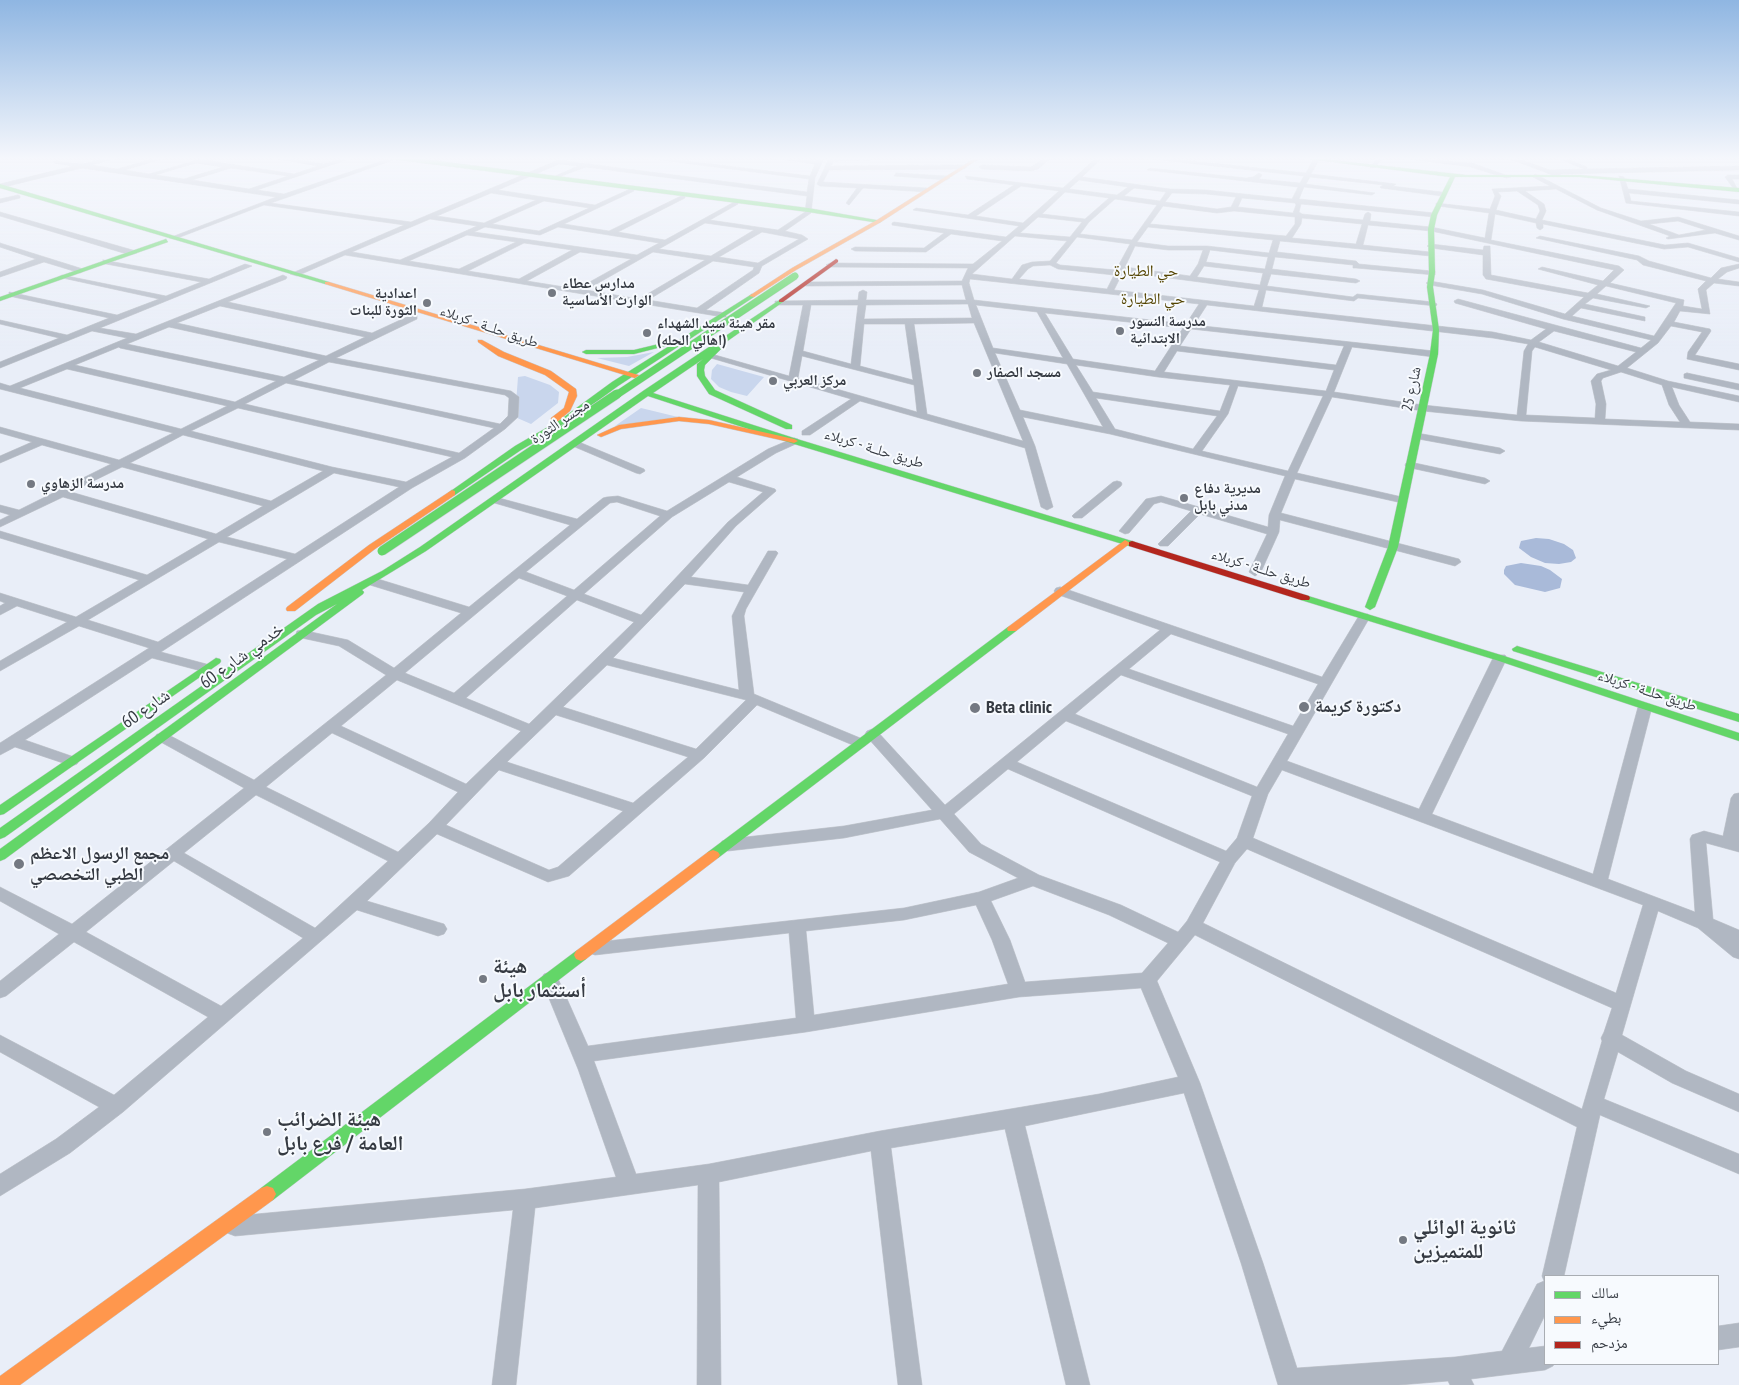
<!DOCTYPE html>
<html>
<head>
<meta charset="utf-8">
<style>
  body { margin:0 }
  #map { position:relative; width:1739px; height:1385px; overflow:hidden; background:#e9eef8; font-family:"PT Sans Narrow","Noto Naskh Arabic",sans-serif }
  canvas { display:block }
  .legend { position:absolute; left:1544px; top:1275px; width:175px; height:90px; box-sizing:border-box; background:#f7fafe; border:1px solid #a9adb3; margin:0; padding:6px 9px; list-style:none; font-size:15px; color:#353a42 }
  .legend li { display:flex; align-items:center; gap:10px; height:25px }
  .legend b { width:25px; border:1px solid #a9adb3 }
</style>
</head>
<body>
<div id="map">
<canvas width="1739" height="1385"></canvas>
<ul class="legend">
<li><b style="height:6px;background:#63d668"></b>سالك</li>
<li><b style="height:6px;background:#ff974d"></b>بطيء</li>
<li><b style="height:6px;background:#b3261e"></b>مزدحم</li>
</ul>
</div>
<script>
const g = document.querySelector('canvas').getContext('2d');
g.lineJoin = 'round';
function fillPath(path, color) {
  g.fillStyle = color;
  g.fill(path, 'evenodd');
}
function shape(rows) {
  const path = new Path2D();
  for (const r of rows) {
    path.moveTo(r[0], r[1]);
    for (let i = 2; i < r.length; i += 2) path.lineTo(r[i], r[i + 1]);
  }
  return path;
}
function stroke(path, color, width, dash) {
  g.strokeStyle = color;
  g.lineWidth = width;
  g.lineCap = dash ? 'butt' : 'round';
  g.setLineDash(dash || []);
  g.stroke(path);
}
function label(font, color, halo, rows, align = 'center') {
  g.font = font + ' "PT Sans Narrow","Noto Naskh Arabic",sans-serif';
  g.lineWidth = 4;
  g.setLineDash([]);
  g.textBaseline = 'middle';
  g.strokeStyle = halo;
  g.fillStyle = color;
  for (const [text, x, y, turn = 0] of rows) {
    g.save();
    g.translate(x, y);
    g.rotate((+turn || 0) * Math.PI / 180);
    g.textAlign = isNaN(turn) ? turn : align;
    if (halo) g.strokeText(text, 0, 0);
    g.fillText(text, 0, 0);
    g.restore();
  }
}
const green = shape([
  [654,352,629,366,597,358,627,357],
  [717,364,764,377,747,396,731,392,719,387,711,379,712,370],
  [525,376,550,385,559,392,558,403,531,424,515,417,518,377],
  [641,408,678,417,615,426]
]);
const water = shape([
  [1536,538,1549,539,1564,544,1573,550,1576,558,1571,562,1559,564,1545,563,1531,557,1519,548,1520,544,1521,541],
  [1521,563,1541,566,1550,570,1562,579,1560,588,1545,592,1515,585,1504,574,1504,570,1506,566]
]);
const street = shape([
  [107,158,117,158,91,165,117,169,156,158,165,158,125,170,149,174,205,158,204,160,294,174,318,166,272,158,286,158,324,164,344,158,352,158,257,190,284,194,391,158,399,158,271,203,411,222,563,158,571,158,565,161,807,192,809,179,645,158,661,158,810,176,815,164,774,158,817,161,818,158,824,158,815,178,811,213,785,231,802,235,808,239,762,266,759,273,706,310,726,313,726,317,723,317,345,255,297,276,290,274,404,225,264,205,175,239,169,238,276,197,82,168,0,188,0,184,73,166,54,163,54,161,82,164,107,158],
  [196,163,223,167,184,179,155,175,196,163],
  [559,164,578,166,553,177,553,179,586,167,807,196,805,212,778,230,710,220,738,204,738,202,736,201,665,240,618,232,685,198,685,196,681,196,609,231,564,224,634,191,634,189,630,189,595,205,498,190,559,164],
  [231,168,288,176,249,189,192,180,231,168],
  [491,193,536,200,484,223,437,216,491,193],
  [544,201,589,208,539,231,492,224,544,201],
  [430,219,477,226,400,260,352,252,430,219],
  [705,223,754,230,711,256,659,249,705,223],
  [485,227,540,235,558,227,659,243,637,255,474,232,485,227],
  [762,232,799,239,758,263,719,257,762,232],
  [467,235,516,242,459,269,409,261,467,235],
  [524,243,572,250,519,279,468,271,524,243],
  [580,252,631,259,577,289,527,281,580,252],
  [653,252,705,260,639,299,586,290,653,252],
  [713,261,754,267,753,270,697,308,648,300,713,261],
  [829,158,872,158,869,160,834,161,831,166,964,165,967,167,964,169,829,170,823,182,927,188,930,190,927,192,863,188,849,205,846,203,857,188,820,186,817,184,829,158],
  [1045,158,1051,158,1038,169,1031,171,982,169,979,167,982,165,1031,167,1045,158],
  [1096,158,1102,158,1082,177,1170,189,1206,190,1292,199,1298,187,1147,170,1150,168,1246,178,1253,177,1259,173,1262,175,1259,179,1300,183,1304,176,1143,158,1162,158,1306,173,1314,158,1320,158,1311,174,1396,184,1393,186,1310,177,1306,184,1375,193,1372,195,1304,187,1299,199,1434,213,1437,215,1434,217,1301,204,1299,212,1302,214,1363,220,1365,214,1368,212,1371,214,1370,221,1431,227,1485,238,1489,213,1438,206,1436,205,1436,203,1490,209,1495,196,1492,189,1550,186,1533,177,1535,174,1601,208,1641,221,1678,217,1739,236,1739,240,1715,233,1668,239,1666,238,1670,236,1597,210,1556,189,1525,191,1544,204,1546,211,1542,220,1665,245,1688,243,1739,258,1739,262,1688,247,1664,249,1543,224,1543,228,1540,230,1537,228,1536,223,1495,214,1491,240,1619,266,1624,270,1610,283,1684,300,1683,306,1702,309,1698,289,1706,281,1643,265,1637,260,1536,238,1540,236,1639,256,1649,261,1711,278,1721,268,1739,264,1739,268,1727,272,1718,279,1739,282,1739,286,1714,283,1706,290,1710,314,1680,311,1674,322,1710,329,1711,331,1695,355,1739,364,1739,370,1687,359,1688,352,1702,332,1671,326,1658,343,1627,368,1668,381,1739,396,1739,402,1672,387,1679,405,1690,422,1739,424,1739,430,1521,421,1423,411,1332,397,1297,473,1402,497,1407,500,1402,503,1295,479,1281,513,1459,559,1461,562,1455,566,1280,520,1279,532,1261,572,1255,576,1249,572,1267,534,1200,514,1168,546,1160,546,1158,544,1191,511,1161,502,1154,504,1129,533,1125,534,1119,531,1146,499,1161,496,1268,527,1269,515,1285,476,1110,434,1023,417,1035,446,1053,507,1047,510,1041,507,1025,448,860,401,810,435,802,435,802,431,851,399,704,356,708,353,789,376,803,305,775,305,775,301,778,301,858,300,859,292,863,290,867,292,866,300,966,300,962,285,806,286,802,284,806,282,962,281,968,268,830,267,826,265,830,263,973,264,1002,241,951,234,926,252,855,251,851,249,855,247,924,248,944,233,892,225,892,223,894,222,1006,237,1019,226,913,210,916,208,968,215,1014,185,967,179,965,176,1063,188,1096,158],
  [1079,180,1128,187,1117,195,1069,189,1079,180],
  [1021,186,1059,191,1023,223,976,216,1021,186],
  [1134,188,1166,192,1160,201,1124,196,1134,188],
  [1517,191,1538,205,1540,211,1536,219,1496,210,1501,196,1498,192,1517,191],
  [1065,192,1109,198,1085,219,1042,214,1065,192],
  [1172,193,1206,194,1236,197,1231,207,1217,209,1165,202,1172,193],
  [1242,198,1295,203,1296,205,1293,213,1238,207,1242,198],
  [1115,199,1157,205,1132,240,1080,234,1089,222,1115,199],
  [1163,206,1217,213,1234,211,1295,217,1295,224,1286,236,1150,224,1163,206],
  [1038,217,1082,222,1070,237,1020,233,1038,217],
  [1302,218,1362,224,1356,244,1292,238,1301,224,1302,218],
  [1678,221,1706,230,1679,235,1649,224,1678,221],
  [1368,225,1431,231,1614,270,1603,281,1542,267,1538,269,1598,285,1588,293,1491,275,1490,246,1484,246,1483,250,1431,244,1427,246,1431,248,1483,255,1483,275,1486,279,1584,297,1565,314,1483,290,1430,281,1426,283,1430,285,1482,294,1563,319,1651,340,1641,348,1458,299,1454,301,1455,303,1546,329,1531,340,1493,332,1262,307,1266,290,1354,301,1358,298,1436,306,1437,304,1433,302,1357,294,1353,297,1267,286,1271,274,1356,283,1360,281,1356,279,1272,269,1275,257,1353,265,1353,268,1356,268,1435,275,1435,271,1432,271,1359,264,1356,261,1277,252,1280,241,1430,256,1434,254,1430,252,1363,245,1368,225],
  [1148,227,1273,240,1269,253,1207,246,1168,246,1137,242,1148,227],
  [1015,236,1067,241,1050,261,1032,262,1022,265,1012,279,972,274,1015,236],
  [1077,237,1130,244,1116,270,1060,265,1056,263,1077,237],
  [1135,246,1168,250,1203,250,1198,264,1190,276,1125,267,1135,246],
  [1210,250,1268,257,1265,269,1206,262,1210,250],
  [1050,265,1058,269,1114,275,1107,289,1019,279,1028,269,1033,266,1050,265],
  [1204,266,1263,273,1260,285,1197,277,1204,266],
  [1123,272,1192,281,1259,290,1254,306,1114,290,1123,272],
  [970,279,1109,294,1199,304,1186,324,974,300,969,283,970,279],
  [1606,286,1676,303,1654,336,1572,316,1581,308,1645,321,1645,317,1585,304,1593,298,1646,308,1650,306,1597,294,1606,286],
  [968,304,972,318,864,319,866,305,968,304],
  [811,305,858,305,851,364,803,351,811,305],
  [976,305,1037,312,1063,358,993,348,976,305],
  [1207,305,1493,338,1528,344,1524,351,1517,415,1423,405,1334,392,1352,347,1434,357,1438,354,1434,351,1194,325,1207,305],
  [1045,313,1183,328,1155,371,1073,359,1045,313],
  [974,323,1023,441,927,414,914,324,974,323],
  [864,324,905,324,913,380,860,366,864,324],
  [1191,329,1344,346,1336,365,1180,346,1191,329],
  [1554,331,1636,352,1618,366,1539,342,1554,331],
  [1535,347,1611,370,1597,374,1591,381,1596,404,1595,418,1526,415,1532,351,1535,347],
  [1177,351,1334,370,1326,391,1164,372,1177,351],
  [995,353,1067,364,1103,427,1020,410,995,353],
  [802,356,914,385,917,412,798,378,802,356],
  [1076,365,1158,377,1230,385,1220,411,1093,392,1076,365],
  [1621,372,1662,385,1669,405,1680,422,1605,419,1606,404,1601,381,1603,378,1621,372],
  [1238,386,1323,396,1288,471,1202,451,1228,414,1238,386],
  [1096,398,1217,416,1193,449,1115,429,1096,398],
  [1377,158,1383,158,1374,168,1370,168,1377,158],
  [1401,158,1472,163,1511,177,1506,178,1471,167,1401,158],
  [1507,158,1515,158,1550,170,1584,169,1557,158,1565,158,1587,167,1587,169,1739,166,1739,170,1560,174,1561,175,1558,177,1507,158],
  [896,173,947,176,950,178,947,180,894,176,896,173],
  [1728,175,1739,175,1739,179,1732,179,1737,188,1733,188,1725,177,1728,175],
  [1619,176,1624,177,1628,189,1739,200,1739,204,1629,193,1631,201,1739,212,1739,216,1626,203,1619,176],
  [1383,185,1442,192,1445,194,1442,196,1381,188,1380,187,1383,185],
  [18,195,20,196,20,198,0,203,0,199,18,195],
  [0,212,136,251,137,253,130,255,0,216,0,212],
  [0,243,83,269,84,271,80,273,44,262,0,277,0,272,36,259,0,247,0,243],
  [103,260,209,279,245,264,252,266,100,328,136,334,283,275,287,277,286,279,228,302,372,333,411,315,417,315,417,319,336,358,511,391,519,397,518,417,505,429,465,458,412,488,161,652,210,665,212,668,210,671,205,672,152,658,25,740,77,758,79,761,77,764,72,766,15,747,0,755,0,743,149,648,79,626,0,671,0,661,67,622,17,606,0,615,0,606,5,603,0,601,0,593,76,617,139,580,0,538,0,531,147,575,208,539,63,497,0,527,0,520,10,515,0,512,0,505,19,510,111,464,42,445,0,463,0,456,32,442,0,433,0,427,119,460,173,433,0,389,0,383,10,386,127,338,92,331,0,368,0,362,59,338,0,324,0,320,67,335,109,318,9,296,9,292,117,315,159,299,58,277,62,275,166,296,201,282,106,264,103,264,103,260],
  [220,306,365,337,326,356,177,323,220,306],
  [169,327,319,360,284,377,127,344,169,327],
  [119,347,120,348,276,381,235,402,75,365,119,347],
  [329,362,505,395,509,398,508,416,500,424,294,380,329,362],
  [67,369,227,406,181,429,20,388,67,369],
  [286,383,494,428,459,453,245,404,286,383],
  [238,408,452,457,406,482,332,467,191,431,238,408],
  [183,435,323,471,271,501,130,463,183,435],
  [122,467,263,506,216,534,71,492,122,467],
  [334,473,399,487,295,554,227,537,334,473],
  [219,542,287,559,158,642,88,620,219,542],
  [1687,373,1739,384,1739,390,1684,378,1684,374,1687,373],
  [1417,433,1500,448,1505,451,1500,454,1413,438,1412,436,1417,433],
  [794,438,798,439,798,443,776,453,737,477,775,489,776,491,736,526,691,577,748,585,768,551,776,551,778,553,746,609,744,616,754,694,865,740,867,743,865,746,855,746,757,705,704,758,569,876,548,882,437,834,367,901,444,924,447,929,444,934,438,936,357,910,123,1112,70,1153,0,1196,0,1174,56,1139,99,1107,0,1052,0,1035,114,1095,208,1017,74,942,6,996,0,998,0,981,59,934,0,901,0,887,72,924,244,788,157,740,155,737,157,734,167,734,254,780,386,675,339,646,297,637,296,634,297,631,302,630,348,640,394,668,461,613,370,585,368,582,370,579,378,579,469,607,570,525,491,502,490,500,491,498,499,498,577,519,603,498,607,497,618,496,667,511,768,449,794,438],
  [729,482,763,492,728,522,641,615,584,594,672,517,729,482],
  [617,502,660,516,574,590,526,572,610,503,617,502],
  [519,578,567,596,454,693,405,673,519,578],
  [685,584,744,592,732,616,739,690,613,658,685,584],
  [577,600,634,622,529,724,466,698,577,600],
  [607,665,742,699,746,700,696,749,563,707,607,665],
  [397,680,521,731,466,784,341,726,397,680],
  [556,715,688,757,633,803,507,762,556,715],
  [332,733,458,792,429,823,398,852,266,787,332,733],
  [499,770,623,811,558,867,549,870,446,825,499,770],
  [256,795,388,861,315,928,184,853,256,795],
  [174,861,303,938,221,1006,86,932,174,861],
  [579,442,644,469,645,471,640,474,636,473,575,447,575,443,579,442],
  [1410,462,1485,478,1490,481,1485,484,1406,467,1405,465,1406,463,1410,462],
  [1117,481,1121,482,1122,484,1121,486,1082,518,1074,518,1072,516,1074,514,1113,482,1117,481],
  [1060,587,1322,677,1360,614,1368,614,1370,617,1287,761,1419,809,1493,658,1495,655,1505,655,1507,658,1432,814,1593,874,1638,707,1640,704,1650,704,1652,707,1608,879,1695,912,1690,839,1692,835,1704,831,1723,836,1731,798,1734,794,1739,793,1739,852,1706,843,1713,919,1739,930,1739,959,1733,957,1698,928,1658,911,1622,1035,1686,1071,1739,1094,1739,1112,1672,1083,1618,1052,1604,1099,1739,1154,1739,1174,1600,1115,1564,1276,1545,1276,1545,1315,1529,1348,1545,1346,1545,1364,1554,1364,1553,1366,1545,1370,1471,1379,1474,1385,1450,1385,1448,1381,1399,1385,1278,1385,1241,1263,1184,1093,1025,1126,1090,1385,1066,1385,1005,1129,891,1148,922,1385,898,1385,871,1151,719,1182,721,1385,697,1385,698,1185,535,1208,516,1385,492,1385,513,1210,235,1236,227,1233,224,1226,227,1219,235,1216,525,1189,616,1177,578,1069,541,979,544,974,550,972,556,974,588,1046,796,1018,789,933,595,955,589,953,586,948,589,943,904,908,979,892,1018,878,969,852,940,819,844,838,728,851,722,849,720,845,722,841,728,839,844,826,932,810,867,737,865,734,867,731,872,729,877,731,945,805,1160,630,1056,594,1054,591,1056,588,1060,587],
  [1171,634,1318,684,1293,726,1129,669,1171,634],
  [1121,675,1288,734,1257,787,1075,714,1121,675],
  [1066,721,1252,796,1237,838,1226,851,1017,762,1066,721],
  [1008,769,1220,862,1187,921,1178,932,1121,905,1039,875,981,844,954,814,1008,769],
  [1282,770,1643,905,1616,993,1253,838,1268,794,1282,770],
  [1247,849,1612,1008,1604,1032,1601,1038,1602,1041,1582,1109,1203,923,1235,863,1247,849],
  [1033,886,1109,915,1168,943,1142,973,1025,982,1010,940,991,901,1033,886],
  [976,905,992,940,1008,984,814,1015,806,931,904,920,976,905],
  [1195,935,1577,1127,1542,1276,1544,1281,1537,1284,1502,1351,1455,1357,1297,1368,1263,1263,1200,1083,1157,981,1195,935],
  [1141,988,1178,1077,1099,1094,880,1131,709,1164,636,1174,594,1061,806,1032,1019,997,1141,988],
  [1739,1323,1739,1347,1718,1350,1718,1326,1739,1323]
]);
const fast = shape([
  [383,158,415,158,808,208,882,221,879,223,808,212,383,158],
  [1301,158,1314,158,1466,175,1580,175,1739,188,1739,192,1580,177,1455,177,1437,215,1434,229,1435,272,1433,287,1439,330,1438,354,1398,547,1375,607,1370,610,1365,607,1388,547,1430,354,1433,330,1427,287,1429,272,1428,229,1431,215,1450,177,1301,158],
  [0,184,329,282,330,283,325,284,0,188,0,184],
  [166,239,168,242,0,301,0,297,166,239],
  [752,294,755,296,754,297,618,386,566,424,521,450,455,495,452,496,448,493,515,446,560,420,612,382,752,294],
  [781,299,784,301,783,302,719,347,721,349,705,365,704,370,705,376,715,390,792,425,792,429,786,429,709,394,697,376,697,364,703,359,653,393,797,439,1135,542,1135,546,1129,546,791,443,648,396,426,551,362,590,364,592,363,594,5,859,0,861,0,849,337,604,316,615,5,837,0,839,0,828,318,604,382,571,420,547,643,391,781,299],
  [667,342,669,343,669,345,634,354,586,354,582,352,586,350,634,350,667,342],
  [1305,595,1504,656,1739,733,1739,741,1496,660,1301,600,1300,598,1305,595],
  [1012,626,1016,627,1017,629,1016,631,718,858,708,858,706,855,708,852,1008,627,1012,626],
  [1517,646,1739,714,1739,722,1513,651,1512,649,1517,646],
  [216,658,220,659,221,661,220,663,4,814,0,815,0,805,216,658],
  [581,949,586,951,588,955,586,959,273,1200,267,1202,261,1200,258,1194,261,1188,576,951,581,949]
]);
const slow = shape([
  [975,158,980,158,881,222,796,270,754,297,749,296,792,268,877,220,975,158],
  [325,282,329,282,645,377,638,379,325,284,325,282],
  [478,340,482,340,504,352,551,371,576,389,577,396,570,411,557,422,551,422,551,418,564,408,569,392,545,375,498,356,478,342,478,340],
  [679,417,709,420,794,439,798,441,794,443,709,424,679,421,621,429,601,437,597,435,619,425,679,417],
  [452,490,455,491,455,495,375,549,295,611,287,611,286,609,287,607,369,545,452,490],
  [1125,540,1130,543,1128,545,1016,631,1008,631,1007,629,1008,627,1125,540],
  [713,850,718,852,720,855,718,858,586,959,581,961,576,959,574,955,576,951,708,852,713,850],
  [267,1186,273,1188,276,1194,273,1200,20,1385,0,1385,0,1376,261,1188,267,1186]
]);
const jam = shape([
  [836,259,838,260,838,262,783,302,779,302,779,300,836,259],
  [1132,541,1309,596,1310,598,1309,600,1301,600,1129,546,1129,542,1132,541]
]);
const fastBridgeFar1 = shape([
  [615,396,795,276]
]);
const fastBridge = shape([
  [382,551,617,394]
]);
const markers = [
  [552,293,5,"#747982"],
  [427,303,5,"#747982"],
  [1120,331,5,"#747982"],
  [647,333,5,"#747982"],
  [977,373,5,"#747982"],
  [773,381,5,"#747982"],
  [31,484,5,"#747982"],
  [1184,498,5,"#747982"],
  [1304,707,6,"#747982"],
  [975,708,6,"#747982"],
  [19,864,6,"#747982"],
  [483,979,5,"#747982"],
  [267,1132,5,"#747982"],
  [1403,1240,5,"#747982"]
];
const farPoinames = [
  ["مدارس عطاء",562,284],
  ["الوارث الأساسية",562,301],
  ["اعدادية",417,294,"right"],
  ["الثورة للبنات",417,311,"right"],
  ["مدرسة النسور",1130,322],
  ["الابتدائية",1130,339],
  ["مقر هيئة سيد الشهداء",657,324],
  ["(اهالي الحله)",657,341],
  ["مسجد الصفار",987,373],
  ["مركز العربي",783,381],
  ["مدرسة الزهاوي",41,484],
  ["مديرية دفاع",1194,489],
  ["مدني بابل",1194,506]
];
const farStreetnames = [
  ["طريق حلــة - كربلاء",489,327,19],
  ["شارع 25",1412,389,-78],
  ["مجسر الثورة",560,422,-34],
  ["طريق حلــة - كربلاء",874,449,17],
  ["طريق حلــة - كربلاء",1261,569,17],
  ["طريق حلــة - كربلاء",1647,691,18]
];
const farNeighbourhoodnames = [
  ["حي الطيارة",1146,271],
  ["حي الطيارة",1153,299]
];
const streetNames = [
  ["خدمي شارع 60",242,656,-36],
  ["شارع 60",146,709,-35]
];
const poiNames = [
  ["دكتورة كريمة",1315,707],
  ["Beta clinic",986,708],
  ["مجمع الرسول الاعظم",30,854],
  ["الطبي التخصصي",30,875]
];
const nearPoinames = [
  ["هيئة",493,967],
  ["أستثمار بابل",493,991],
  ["هيئة الضرائب",277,1120],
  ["العامة / فرع بابل",277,1144],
  ["ثانوية الوائلي",1413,1228],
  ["للمتميزين",1413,1252]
];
fillPath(green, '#c9d6ed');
fillPath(water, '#a9bad9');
stroke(street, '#c7cbd2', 1);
stroke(fast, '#c7cbd2', 1);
stroke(slow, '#c7cbd2', 1);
stroke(jam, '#c7cbd2', 1);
fillPath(street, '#b0b7c2');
fillPath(fast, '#63d668');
fillPath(slow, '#ff974d');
fillPath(jam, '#b3261e');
stroke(fastBridgeFar1, '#c7cbd2', 8, []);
stroke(fastBridge, '#c7cbd2', 10, []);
stroke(fastBridgeFar1, '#63d668', 7);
stroke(fastBridge, '#63d668', 9);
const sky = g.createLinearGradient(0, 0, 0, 352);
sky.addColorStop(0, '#8fb6e2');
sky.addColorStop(0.45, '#f5f7fc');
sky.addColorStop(1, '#f5f7fc00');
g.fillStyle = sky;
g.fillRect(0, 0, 1739, 352);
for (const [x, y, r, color] of markers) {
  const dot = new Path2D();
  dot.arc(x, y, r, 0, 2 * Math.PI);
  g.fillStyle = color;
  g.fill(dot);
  stroke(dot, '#f7fafe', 2);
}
label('bold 15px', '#353a42', '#f7fafe', farPoinames, 'left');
label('15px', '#353a42', '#f7fafe', farStreetnames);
label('16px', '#544401', '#f7fafe', farNeighbourhoodnames);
label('18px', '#353a42', '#f7fafe', streetNames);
label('bold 18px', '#353a42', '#f7fafe', poiNames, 'left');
label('bold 21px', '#353a42', '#f7fafe', nearPoinames, 'left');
</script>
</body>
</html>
